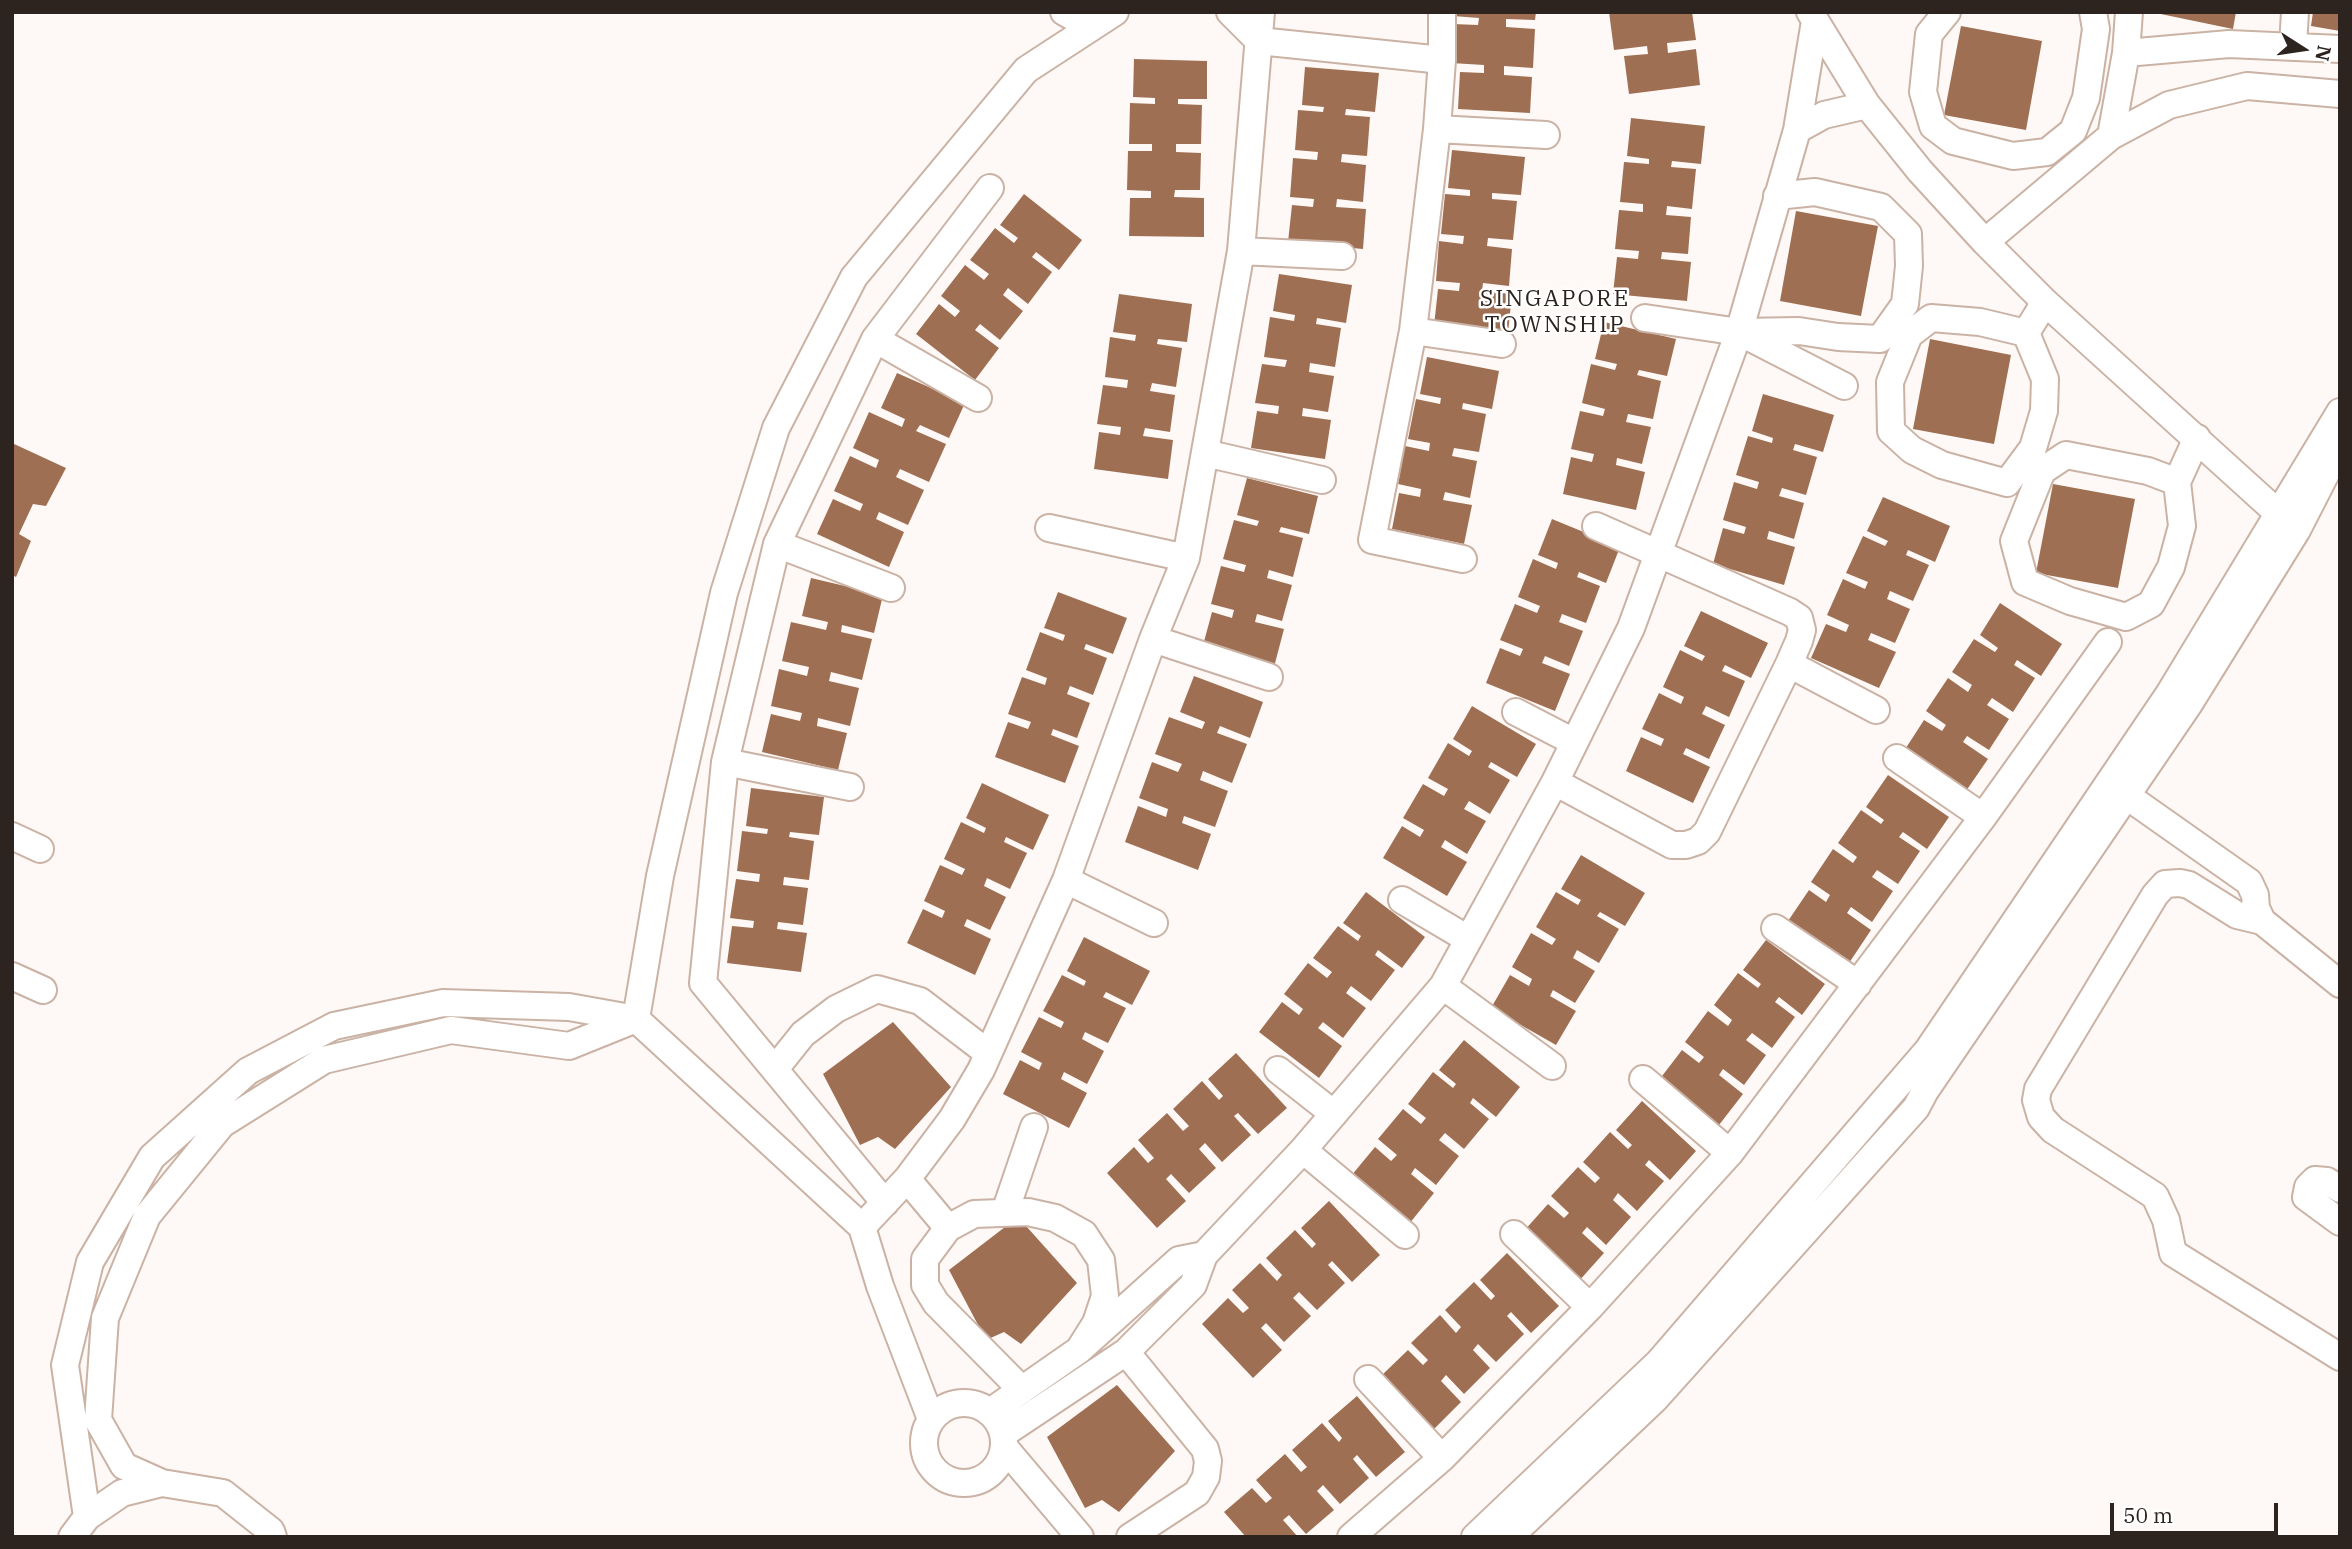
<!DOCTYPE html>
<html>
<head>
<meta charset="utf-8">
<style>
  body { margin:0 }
  #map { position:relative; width:2352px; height:1549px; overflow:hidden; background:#fef9f6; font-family:"IBM Plex Serif",serif }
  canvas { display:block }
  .frame { position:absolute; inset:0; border:14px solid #2e241f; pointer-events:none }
  .north { position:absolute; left:2268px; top:14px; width:70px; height:70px; -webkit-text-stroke:5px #fff; paint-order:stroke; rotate:102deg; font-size:19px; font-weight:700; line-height:28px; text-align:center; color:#2e241f }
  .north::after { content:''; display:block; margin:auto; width:24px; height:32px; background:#2e241f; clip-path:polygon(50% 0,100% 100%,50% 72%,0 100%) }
  .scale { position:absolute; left:2110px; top:1503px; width:168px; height:32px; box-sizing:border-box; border:4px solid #2e241f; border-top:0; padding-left:9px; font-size:21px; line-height:24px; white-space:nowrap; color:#2e241f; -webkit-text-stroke:5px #fff; paint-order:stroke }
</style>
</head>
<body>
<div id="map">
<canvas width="2352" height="1549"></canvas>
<div class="frame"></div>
<div class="north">N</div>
<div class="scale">50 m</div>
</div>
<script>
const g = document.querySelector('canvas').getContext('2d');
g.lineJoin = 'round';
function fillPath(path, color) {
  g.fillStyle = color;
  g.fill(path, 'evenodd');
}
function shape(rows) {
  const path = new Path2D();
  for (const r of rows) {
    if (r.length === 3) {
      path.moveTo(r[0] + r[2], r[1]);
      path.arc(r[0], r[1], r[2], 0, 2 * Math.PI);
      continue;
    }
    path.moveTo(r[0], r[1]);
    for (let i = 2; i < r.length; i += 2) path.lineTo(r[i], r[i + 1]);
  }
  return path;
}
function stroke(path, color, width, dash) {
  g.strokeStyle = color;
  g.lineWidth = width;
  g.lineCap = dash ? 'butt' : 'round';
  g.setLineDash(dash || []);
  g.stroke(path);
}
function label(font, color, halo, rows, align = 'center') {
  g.font = font + ' "IBM Plex Serif",serif';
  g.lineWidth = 5;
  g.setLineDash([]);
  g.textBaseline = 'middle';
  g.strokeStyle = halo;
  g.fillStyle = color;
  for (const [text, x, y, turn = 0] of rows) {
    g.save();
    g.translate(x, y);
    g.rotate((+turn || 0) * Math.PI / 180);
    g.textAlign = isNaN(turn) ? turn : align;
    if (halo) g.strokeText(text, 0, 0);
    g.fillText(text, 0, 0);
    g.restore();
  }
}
const building = shape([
  [1453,12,1536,12,1535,20,1506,19,1506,27,1535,29,1533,68,1504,66,1504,75,1532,77,1530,113,1458,109,1460,72,1484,73,1484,65,1451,63,1453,24,1478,25,1479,18,1453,16],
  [1609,12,1692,12,1696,40,1667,43,1668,53,1696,49,1700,85,1629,94,1624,56,1648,54,1647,46,1614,50],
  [2151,12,2236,12,2233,29],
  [2313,12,2340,12,2340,31,2311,26],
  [1961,26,2042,41,2026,130,1944,115],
  [1134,59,1207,61,1207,99,1178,99,1178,104,1202,105,1201,144,1176,144,1176,152,1201,153,1200,190,1175,190,1174,197,1204,198,1204,237,1129,236,1130,198,1151,198,1151,191,1127,190,1128,151,1152,151,1152,144,1129,144,1130,103,1155,104,1155,98,1133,97],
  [1305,67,1379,73,1375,112,1346,109,1345,115,1370,117,1367,156,1342,154,1341,162,1366,165,1363,202,1337,199,1336,207,1366,209,1363,249,1288,242,1292,205,1313,207,1314,199,1290,197,1293,158,1317,160,1318,152,1295,150,1298,110,1323,112,1324,107,1302,105],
  [1631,118,1705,126,1701,164,1672,161,1671,167,1696,169,1692,209,1667,206,1666,215,1691,217,1688,254,1662,252,1661,259,1691,262,1687,301,1613,294,1617,257,1638,259,1639,251,1615,249,1619,210,1643,212,1643,204,1620,202,1624,162,1649,164,1649,159,1627,156],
  [1452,150,1525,157,1521,195,1492,193,1492,199,1517,201,1513,240,1488,238,1487,246,1512,249,1509,286,1483,283,1482,291,1512,294,1508,333,1434,326,1438,289,1459,291,1460,283,1436,281,1439,241,1463,244,1464,236,1441,234,1445,194,1470,196,1470,190,1448,188],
  [1024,194,1082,240,1059,270,1036,252,1032,257,1052,272,1028,304,1008,288,1003,295,1023,311,1000,340,980,324,975,330,999,348,975,380,916,334,939,304,955,317,960,311,941,296,965,265,984,280,989,274,970,260,995,228,1014,243,1018,238,1000,225],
  [1796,211,1878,226,1861,316,1780,301],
  [1279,274,1352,285,1346,323,1317,318,1316,324,1341,328,1335,367,1310,363,1309,372,1334,376,1328,412,1303,408,1302,416,1331,420,1325,459,1251,448,1257,411,1278,414,1279,406,1255,403,1262,364,1285,367,1287,360,1264,357,1270,317,1294,321,1295,315,1273,311],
  [1119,294,1192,304,1187,342,1158,339,1157,344,1182,348,1176,387,1152,383,1150,391,1175,395,1170,432,1145,428,1143,436,1173,440,1168,479,1094,469,1099,432,1120,435,1121,427,1097,424,1103,385,1127,388,1128,380,1105,377,1110,337,1135,341,1136,335,1113,332],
  [1604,322,1676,339,1667,376,1639,370,1637,375,1661,381,1653,419,1628,414,1626,422,1651,427,1642,464,1617,458,1616,465,1645,472,1636,510,1563,494,1571,457,1592,462,1594,454,1571,449,1580,411,1603,416,1605,409,1582,403,1591,364,1615,370,1617,364,1595,359],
  [1930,339,2011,355,1994,444,1913,429],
  [1427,357,1499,371,1492,409,1463,403,1462,409,1486,414,1479,452,1454,448,1452,456,1477,461,1470,498,1445,492,1443,500,1472,505,1464,544,1392,529,1399,493,1420,497,1421,489,1398,484,1405,446,1429,451,1430,443,1408,439,1416,399,1440,404,1441,398,1420,394],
  [897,373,965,403,949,438,920,425,916,431,946,444,929,482,900,469,896,477,924,490,908,525,879,512,876,519,904,532,889,567,817,534,833,499,860,511,863,504,834,491,850,456,876,468,879,460,853,448,869,412,902,427,905,419,881,408],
  [1763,394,1834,415,1823,452,1795,444,1793,450,1817,457,1806,495,1782,488,1779,496,1804,503,1794,539,1769,531,1767,539,1795,547,1784,585,1713,564,1723,528,1744,534,1746,527,1723,520,1734,482,1757,489,1759,482,1736,475,1748,436,1772,443,1773,438,1752,431],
  [12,443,66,468,46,506,33,504,19,534,31,541,16,577,12,575],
  [1247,478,1318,496,1309,534,1281,527,1279,532,1303,538,1293,577,1269,570,1267,578,1292,585,1282,621,1257,614,1255,622,1284,629,1274,667,1202,649,1212,612,1232,618,1234,610,1211,604,1221,566,1244,572,1246,565,1223,559,1234,520,1257,526,1259,521,1237,515],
  [2053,484,2135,499,2118,588,2036,573],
  [1883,497,1950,526,1935,562,1908,550,1906,555,1929,565,1913,601,1890,591,1887,599,1910,609,1895,643,1871,633,1868,640,1896,652,1879,688,1811,658,1826,624,1846,632,1849,625,1827,615,1843,579,1865,589,1868,582,1846,573,1863,536,1885,546,1888,541,1867,531],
  [1552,519,1620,547,1606,583,1579,572,1577,577,1600,586,1586,623,1562,614,1559,622,1583,631,1569,666,1545,656,1542,663,1570,674,1555,711,1486,683,1500,648,1520,656,1523,649,1500,640,1515,604,1537,613,1540,606,1518,597,1533,559,1556,569,1558,563,1538,555],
  [811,578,883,595,874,633,842,625,841,632,872,639,862,680,831,672,829,681,859,688,850,726,818,718,817,726,847,733,838,770,762,752,771,714,800,721,802,713,771,706,779,669,807,676,809,667,782,661,791,622,826,630,828,622,802,616],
  [1058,592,1127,618,1113,654,1086,644,1084,649,1107,658,1093,695,1070,686,1067,694,1090,703,1077,738,1053,729,1051,735,1079,746,1065,783,995,757,1008,722,1028,729,1031,722,1008,714,1022,677,1045,685,1047,678,1026,670,1040,632,1063,641,1065,635,1044,628],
  [2000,603,2062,644,2041,676,2017,660,2014,665,2035,678,2013,712,1992,698,1987,705,2009,719,1989,750,1967,736,1963,742,1988,759,1966,791,1904,751,1924,720,1942,731,1946,725,1926,711,1948,678,1968,692,1972,685,1952,672,1974,639,1995,652,1998,648,1980,635],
  [1701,611,1768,643,1751,678,1725,665,1722,671,1745,681,1729,717,1706,706,1702,714,1725,725,1709,759,1686,748,1683,754,1710,767,1693,803,1626,771,1641,737,1661,746,1664,739,1642,729,1659,693,1681,704,1684,697,1663,687,1680,650,1702,661,1705,656,1684,646],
  [1194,676,1263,702,1250,738,1220,726,1217,733,1247,744,1232,783,1203,771,1200,780,1228,791,1215,827,1184,816,1182,823,1211,834,1198,870,1125,842,1138,806,1166,817,1168,809,1139,798,1152,762,1178,772,1182,764,1155,754,1169,717,1202,729,1205,722,1180,712],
  [1472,706,1536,744,1517,777,1491,762,1488,767,1510,780,1490,814,1469,801,1464,809,1486,821,1467,854,1445,840,1441,847,1467,862,1447,896,1383,858,1402,826,1420,837,1424,830,1403,818,1423,784,1444,796,1448,789,1428,778,1448,743,1469,756,1472,751,1453,739],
  [1888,775,1949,817,1927,849,1903,832,1899,837,1920,851,1898,884,1877,870,1872,877,1893,891,1872,922,1851,907,1847,913,1871,930,1849,963,1788,921,1809,890,1826,902,1830,895,1811,882,1833,849,1853,863,1857,857,1838,843,1861,810,1881,824,1884,820,1866,807],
  [982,783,1049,815,1033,850,1006,837,1004,842,1027,853,1010,889,987,878,984,886,1006,897,990,930,967,919,964,926,991,939,975,975,907,943,923,909,942,918,945,911,924,901,940,865,962,875,965,869,944,859,961,822,984,833,986,828,966,818],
  [751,788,824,797,819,835,790,832,789,837,814,841,809,880,784,877,783,885,808,888,803,925,778,922,777,929,807,933,801,972,727,963,732,926,753,928,754,921,730,918,736,879,759,882,760,874,737,871,742,831,767,834,768,829,746,826],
  [1581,855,1645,893,1625,926,1600,912,1597,916,1619,929,1599,963,1577,950,1573,958,1595,971,1575,1003,1553,990,1550,996,1576,1011,1556,1045,1491,1008,1510,975,1529,986,1532,979,1512,967,1531,933,1552,945,1556,939,1536,927,1556,892,1578,905,1581,900,1561,889],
  [1366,892,1425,937,1402,968,1378,950,1375,955,1395,970,1371,1001,1351,986,1346,993,1366,1008,1343,1038,1323,1022,1318,1028,1342,1046,1319,1078,1259,1032,1282,1002,1299,1015,1303,1009,1284,994,1308,963,1327,978,1332,972,1313,958,1338,926,1358,941,1361,936,1343,923],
  [1084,937,1150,971,1132,1005,1106,992,1103,997,1126,1008,1108,1043,1085,1032,1082,1039,1104,1051,1087,1084,1064,1072,1061,1079,1087,1093,1069,1128,1003,1094,1020,1060,1039,1070,1042,1063,1021,1052,1039,1017,1061,1028,1064,1022,1043,1011,1062,975,1084,986,1086,981,1067,971],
  [1766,940,1825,984,1802,1015,1779,997,1775,1002,1795,1017,1772,1048,1752,1033,1746,1040,1766,1055,1744,1085,1723,1069,1719,1075,1743,1094,1719,1125,1659,1080,1682,1050,1699,1063,1704,1057,1685,1042,1708,1011,1728,1026,1732,1020,1714,1005,1738,973,1758,988,1761,984,1743,970],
  [893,1022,951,1087,895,1149,878,1137,860,1145,823,1074],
  [1464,1040,1520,1087,1496,1117,1473,1098,1470,1103,1489,1119,1464,1149,1445,1133,1439,1140,1459,1156,1436,1185,1415,1168,1411,1174,1434,1193,1409,1224,1351,1176,1375,1147,1391,1161,1397,1155,1378,1139,1403,1109,1421,1124,1426,1118,1408,1104,1433,1072,1453,1088,1456,1084,1439,1070],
  [1236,1053,1287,1108,1258,1134,1238,1113,1234,1116,1251,1135,1222,1162,1205,1143,1199,1149,1216,1168,1189,1193,1171,1174,1166,1179,1186,1201,1157,1228,1107,1173,1134,1147,1148,1163,1154,1158,1138,1140,1167,1113,1183,1131,1189,1126,1173,1109,1202,1081,1219,1100,1223,1096,1208,1079],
  [1642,1101,1696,1151,1670,1180,1649,1160,1645,1165,1664,1181,1637,1211,1618,1193,1613,1200,1631,1217,1606,1245,1587,1227,1582,1233,1604,1253,1578,1282,1523,1232,1548,1204,1564,1218,1569,1213,1551,1196,1578,1167,1595,1183,1600,1178,1583,1162,1610,1132,1628,1149,1632,1145,1616,1130],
  [1329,1201,1380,1255,1352,1282,1332,1261,1328,1265,1345,1283,1317,1310,1299,1292,1293,1298,1311,1316,1284,1342,1266,1323,1261,1328,1282,1350,1253,1378,1202,1324,1228,1298,1243,1313,1249,1308,1232,1290,1260,1263,1277,1281,1282,1275,1266,1258,1295,1230,1312,1248,1316,1244,1301,1228],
  [1018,1217,1077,1283,1021,1344,1004,1332,986,1340,949,1270],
  [1507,1253,1559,1306,1531,1333,1511,1312,1507,1316,1524,1334,1496,1362,1478,1344,1473,1350,1490,1368,1464,1394,1446,1375,1441,1381,1461,1402,1433,1430,1381,1376,1408,1350,1423,1365,1428,1360,1411,1343,1440,1315,1456,1333,1461,1327,1445,1310,1474,1282,1491,1300,1495,1296,1480,1280],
  [1117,1385,1175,1451,1119,1512,1102,1500,1085,1508,1047,1437],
  [1357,1396,1405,1452,1376,1477,1357,1455,1353,1459,1369,1478,1340,1504,1323,1485,1317,1491,1334,1510,1306,1534,1289,1515,1283,1520,1298,1537,1246,1537,1224,1512,1252,1488,1266,1503,1272,1498,1256,1480,1285,1454,1301,1472,1307,1467,1292,1450,1322,1423,1339,1442,1342,1438,1328,1421]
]);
const street = shape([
  [1064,12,1091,27],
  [1230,12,1259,41,1442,60],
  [1442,12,1442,60,1437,129,1413,331,1372,540,1463,559],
  [1810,12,1867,105,1920,171,1985,242,2045,302,2290,524],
  [1947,12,1929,34,1923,92,1933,126,1953,141,2013,156,2047,152,2073,131,2086,98,2096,29,2093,12],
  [2293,46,2295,12],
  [2126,53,2229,44,2340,49],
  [1437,129,1546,135],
  [1797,130,1815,21],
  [2111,136,2126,53,2129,12],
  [1985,242,2111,136,2169,105,2247,86,2340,94],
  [1241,251,1342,256],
  [1645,318,1739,332,1844,386],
  [1413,331,1502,344],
  [1739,332,1799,331,1838,337,1880,339,1905,304,1909,266,1908,234,1881,207,1815,192,1777,196],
  [2026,333,1980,322,1931,318,1909,335,1890,382,1891,431,1912,450,1942,465,2007,483,2033,448,2044,411,2045,379,2026,333,2045,302],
  [875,339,978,398],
  [1205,453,1322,480],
  [2177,482,2148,471,2066,455,2042,471,2014,541,2025,582,2070,601,2126,617,2151,604,2171,567,2182,526,2177,482,2197,438],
  [1596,526,1790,612,1799,618,1802,630,1799,641,1789,664,1876,710],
  [1049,528,1186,558],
  [777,544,891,588],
  [1153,639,1269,677],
  [1516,712,1574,742],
  [1897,758,1983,817],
  [725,762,850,787],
  [1555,782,1672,845,1686,845,1698,841,1707,832,1789,664],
  [2127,796,2249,882,2255,895,2256,908,2262,921],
  [12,836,40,849],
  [1066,880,1154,923],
  [1402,900,1468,939],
  [1775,928,1858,984],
  [12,976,43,990],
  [2340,984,2262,921,2237,915,2189,885,2180,883,2165,884,2155,895,2038,1089,2036,1100,2041,1117,2053,1130,2155,1196,2166,1220,2173,1253,2340,1357],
  [1443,986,1552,1066],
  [636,1019,660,876,724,593,776,428,854,277,1026,70,1115,12],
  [775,1069,803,1034,836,1009,877,989,920,1001,988,1053],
  [1278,1070,1334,1114],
  [1643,1079,1730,1153],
  [1303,1150,1405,1235],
  [907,1179,948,1228],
  [2340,1189,2327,1181,2315,1180,2308,1187,2306,1197,2340,1222],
  [885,1203,703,983,725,762,777,544,875,339,990,188],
  [1005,1212,1034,1127],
  [862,1227,907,1179,952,1119,981,1070,1066,880,1153,639,1186,558,1241,251,1261,12],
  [1514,1234,1590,1307],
  [1126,1352,1205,1449,1208,1461,1206,1477,1197,1493,1130,1537],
  [1368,1379,1442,1458],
  [1022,1390,936,1303,925,1285,925,1259,948,1228,974,1214,1028,1212,1055,1218,1084,1234,1101,1260,1105,1296,1096,1323,1079,1350],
  [964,1443,40],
  [990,1412,1079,1350,1179,1260,1204,1255],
  [1003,1434,1126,1352,1193,1285,1204,1255,1303,1150,1443,986,1555,782,1631,628,1739,332,1797,130,1824,115,1867,105],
  [1004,1447,1080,1537],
  [162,1483,124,1466,98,1420,105,1318,147,1216,222,1124,324,1060,451,1030,569,1046,636,1019],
  [87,1517,65,1365,90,1262,152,1157,248,1071,334,1026,443,1003,569,1007,636,1019,862,1227,880,1286,931,1419],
  [72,1537,87,1517,122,1493,162,1483,223,1493,271,1531,273,1537],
  [1351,1537,1442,1458,1590,1307,1730,1153,1983,817,2108,642],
  [1475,1537,1659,1362,1928,1050,2169,694,2340,412],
  [1509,1537,1655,1399,1916,1108,1925,1091,2189,704,2297,530,2340,446]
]);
const quarterNames = [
  ["SINGAPORE",1555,299],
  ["TOWNSHIP",1555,325]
];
fillPath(building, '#9f6f53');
stroke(street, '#cab2a5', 30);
stroke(street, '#fff', 26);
g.letterSpacing = '2px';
label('23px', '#2e241f', '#fff', quarterNames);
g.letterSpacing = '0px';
</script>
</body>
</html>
